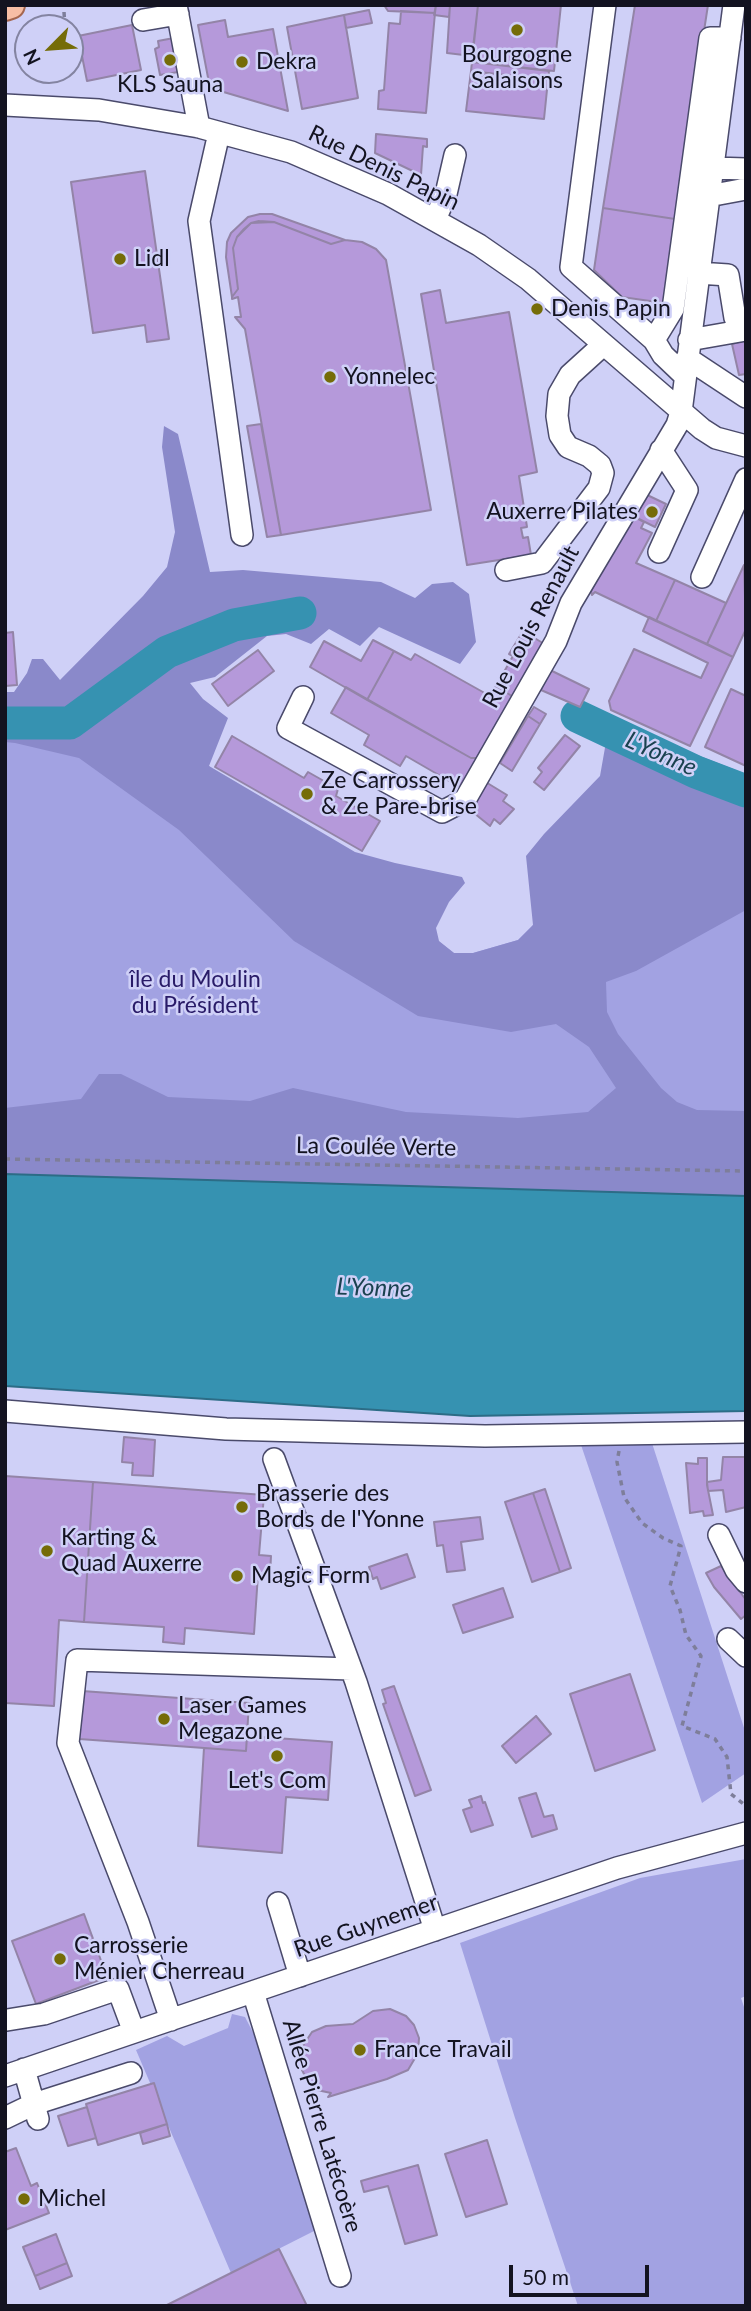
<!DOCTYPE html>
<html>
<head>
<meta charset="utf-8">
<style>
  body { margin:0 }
  #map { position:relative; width:751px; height:2311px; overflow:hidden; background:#cfd0f7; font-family:Lato,sans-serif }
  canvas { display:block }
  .frame { position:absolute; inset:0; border:7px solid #131320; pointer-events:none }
  .north { position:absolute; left:14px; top:14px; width:70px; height:70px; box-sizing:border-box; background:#cfd0f7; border:2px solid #8484a1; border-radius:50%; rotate:245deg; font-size:19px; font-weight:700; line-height:28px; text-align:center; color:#131320 }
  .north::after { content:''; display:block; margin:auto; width:24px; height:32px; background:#756c08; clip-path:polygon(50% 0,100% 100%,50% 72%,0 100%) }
  .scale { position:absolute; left:509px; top:2265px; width:140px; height:32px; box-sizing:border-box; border:4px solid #131320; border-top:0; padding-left:9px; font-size:21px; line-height:24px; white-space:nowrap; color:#131320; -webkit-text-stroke:5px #cfd0f7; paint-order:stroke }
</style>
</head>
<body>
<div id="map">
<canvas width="751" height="2311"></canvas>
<div class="frame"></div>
<div class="north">N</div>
<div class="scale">50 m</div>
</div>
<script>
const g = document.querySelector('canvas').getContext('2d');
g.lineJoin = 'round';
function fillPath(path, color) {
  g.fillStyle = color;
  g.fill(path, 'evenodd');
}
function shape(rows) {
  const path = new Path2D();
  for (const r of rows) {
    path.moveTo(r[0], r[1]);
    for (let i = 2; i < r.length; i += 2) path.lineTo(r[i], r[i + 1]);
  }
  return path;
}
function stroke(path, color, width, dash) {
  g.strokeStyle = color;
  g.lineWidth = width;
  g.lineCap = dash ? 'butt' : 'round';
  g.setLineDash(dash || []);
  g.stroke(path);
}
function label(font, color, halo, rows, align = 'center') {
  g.font = font + ' Lato,sans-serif';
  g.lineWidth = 5;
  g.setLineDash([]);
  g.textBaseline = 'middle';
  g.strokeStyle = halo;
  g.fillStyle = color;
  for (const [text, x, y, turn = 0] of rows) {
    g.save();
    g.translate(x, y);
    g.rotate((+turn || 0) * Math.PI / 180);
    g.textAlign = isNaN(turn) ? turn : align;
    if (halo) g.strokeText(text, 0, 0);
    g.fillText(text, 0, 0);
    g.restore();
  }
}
const green = shape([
  [5,716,209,766,454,953,473,953,518,940,533,925,746,795,746,1209,5,1175],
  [651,1440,746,1734,746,1773,702,1803,580,1442],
  [746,1859,746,1996,741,1998,746,2013,746,2306,578,2306,515,2118,460,1943,640,1878],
  [232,2014,245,2017,260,2046,316,2230,231,2273,136,2050,167,2036,184,2046,228,2028]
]);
const forest = shape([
  [164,426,178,434,210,572,243,570,381,582,415,598,432,584,453,582,469,594,476,642,460,664,379,627,360,646,329,629,311,644,286,634,267,636,215,677,190,683,203,699,228,718,209,766,355,852,395,863,462,877,465,883,449,902,436,928,439,941,454,953,473,953,518,940,533,925,526,856,544,834,600,776,606,742,595,708,695,754,746,774,746,910,636,971,606,982,607,1012,618,1034,661,1088,677,1102,697,1110,746,1111,746,1196,5,1174,5,1108,81,1099,99,1074,121,1074,168,1097,250,1101,293,1088,406,1112,518,1118,588,1112,616,1088,589,1047,556,1024,511,1032,418,1016,294,941,179,830,79,758,15,743,5,742,5,692,14,692,27,673,32,659,43,659,60,680,143,596,167,567,175,532,162,447]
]);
const water = shape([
  [5,1174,746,1196,746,1411,470,1416,5,1386,5,1174]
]);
const river = shape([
  [577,716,696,772,746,791],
  [5,723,70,723,167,652,234,625,300,613]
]);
const building = shape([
  [384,5,436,5,435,13,388,11,384,5],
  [436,5,450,5,449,17,434,15,436,5],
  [450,5,478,5,472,56,447,53,450,5],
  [478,5,561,5,554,71,472,62,478,5],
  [635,5,708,5,675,219,603,208,635,5],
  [369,10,372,23,346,28,344,15,369,10],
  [401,11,435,13,426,113,378,109,379,91,384,90,389,23,400,24,401,11],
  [344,15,358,98,302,109,287,27,344,15],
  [225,20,228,37,273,29,288,111,210,88,198,25,225,20],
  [132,25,141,70,87,81,78,36,132,25],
  [179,37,184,71,160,75,155,49,159,47,158,41,179,37],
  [472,62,549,71,548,80,471,71,472,62],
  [471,71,548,80,544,119,466,111,471,71],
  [376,134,427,139,427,147,423,146,421,175,375,153,376,134],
  [145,171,169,339,147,342,145,325,93,333,71,182,145,171],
  [603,208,675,219,664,303,622,297,594,270,603,208],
  [260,214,272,214,345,240,331,244,274,222,251,223,237,237,233,248,238,289,232,297,226,257,227,242,231,233,248,217,260,214],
  [259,221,274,222,331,244,345,240,362,242,376,249,386,260,431,510,281,535,245,329,235,317,241,317,238,297,232,299,232,297,238,289,233,248,237,237,244,229,251,223,259,221],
  [440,290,446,323,509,312,537,472,519,476,527,527,521,528,523,538,528,537,531,555,467,565,421,294,440,290],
  [746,340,746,374,739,375,732,344,746,340],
  [261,424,281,535,267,537,247,426,261,424],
  [643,493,666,504,655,527,631,515,643,493],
  [631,515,644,522,641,528,652,533,636,563,675,580,656,621,595,592,592,595,591,591,631,515],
  [744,565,746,629,733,657,707,644,744,565],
  [675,580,726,603,707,644,656,621,675,580],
  [649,617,733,657,690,746,611,710,609,701,634,649,701,678,708,663,643,631,649,617],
  [523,631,546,645,515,698,496,686,513,656,509,654,523,631],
  [13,632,17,685,5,686,5,633,13,632],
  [373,640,394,651,367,700,310,667,324,641,361,661,373,640],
  [258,650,274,671,228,706,212,684,258,650],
  [394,651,411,660,415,654,490,696,496,686,515,698,481,758,471,758,367,700,394,651],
  [550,670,589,689,580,707,541,690,550,670],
  [346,687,471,758,481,758,463,789,406,756,400,766,364,745,369,735,331,713,346,687],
  [731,689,746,696,746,766,705,747,731,689],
  [534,707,546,714,540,724,528,716,534,707],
  [528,716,540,724,512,771,500,763,528,716],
  [565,735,580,746,544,790,534,782,542,772,538,768,565,735],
  [232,736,304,778,308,772,338,789,336,796,380,821,362,851,215,767,232,736],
  [484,781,507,795,503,801,514,809,500,824,494,819,490,826,469,809,484,781],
  [124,1437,155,1440,153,1476,132,1475,133,1463,122,1462,124,1437],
  [723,1457,746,1457,746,1507,726,1512,723,1490,708,1491,707,1482,721,1480,723,1457],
  [698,1458,707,1458,707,1485,713,1515,704,1516,703,1511,690,1513,686,1463,698,1464,698,1458],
  [5,1476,93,1482,84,1622,59,1620,54,1706,5,1703,5,1476],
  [93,1482,264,1495,259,1555,271,1556,270,1575,258,1574,254,1634,185,1628,184,1644,163,1642,164,1627,84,1622,93,1482],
  [545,1489,571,1568,560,1572,533,1493,545,1489],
  [533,1493,560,1572,532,1582,505,1502,533,1493],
  [480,1517,483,1539,461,1542,465,1570,447,1572,443,1545,437,1546,434,1522,480,1517],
  [407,1554,415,1577,381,1589,377,1577,373,1579,369,1567,407,1554],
  [721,1566,746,1600,746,1615,741,1619,714,1587,706,1573,721,1566],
  [503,1588,513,1617,463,1633,453,1605,503,1588],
  [630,1674,655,1750,595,1771,570,1694,630,1674],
  [394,1686,431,1790,415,1796,383,1704,386,1703,382,1690,394,1686],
  [82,1691,249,1703,246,1751,79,1739,82,1691],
  [536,1716,551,1734,516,1763,502,1746,536,1716],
  [247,1736,332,1742,328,1800,286,1797,282,1853,198,1846,204,1748,246,1751,247,1736],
  [536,1793,544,1817,553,1815,557,1829,532,1837,519,1798,536,1793],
  [481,1796,483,1803,485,1802,493,1825,471,1832,463,1810,472,1807,469,1800,481,1796],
  [84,1914,107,1977,36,2004,12,1941,84,1914],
  [390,2009,406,2016,414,2025,419,2038,418,2053,408,2070,387,2079,328,2097,331,2093,317,2090,308,2082,302,2070,300,2056,302,2047,312,2032,326,2026,353,2024,373,2011,390,2009],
  [154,2083,167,2124,98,2145,86,2104,154,2083],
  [87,2107,96,2138,68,2146,58,2116,87,2107],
  [167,2124,170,2136,143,2144,140,2133,167,2124],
  [487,2140,507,2204,466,2217,445,2154,487,2140],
  [16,2148,31,2186,37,2183,49,2213,5,2230,5,2152,16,2148],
  [418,2165,437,2235,405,2244,388,2186,364,2192,361,2181,418,2165],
  [56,2234,67,2263,35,2276,23,2247,56,2234],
  [279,2249,307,2306,165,2306,279,2249],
  [67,2263,72,2276,40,2289,35,2276,67,2263]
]);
const path = shape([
  [64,12,65,28],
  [5,1159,746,1171],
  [619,1451,617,1462,624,1497,642,1523,663,1538,681,1546,670,1586,680,1610,686,1635,701,1656,682,1726,715,1739,727,1757,731,1794,746,1806]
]);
const minor = shape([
  [176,5,199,127],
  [605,5,571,267,654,340,663,355,685,376],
  [143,20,178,14],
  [5,105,99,110,199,127,291,152,388,194,479,245,528,279,702,429,716,438,746,446],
  [219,133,199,221,242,535],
  [713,168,746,169],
  [709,192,719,194,746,189],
  [435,220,446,194,455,155],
  [698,273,728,275,735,318],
  [654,340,673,309,710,38,730,38],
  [689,340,746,330],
  [687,358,746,397],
  [659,552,687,490,661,450],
  [506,570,542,563,599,488,603,473,600,465,589,456,568,447,560,435,557,416,559,394,570,375,603,345],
  [702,577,746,479],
  [303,697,288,728,442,812,465,800,556,641,571,603,677,425,681,412,734,5],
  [5,1411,226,1429,485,1436,746,1432],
  [274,1459,356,1682,435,1930],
  [719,1535,736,1570,746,1582],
  [728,1639,746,1656],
  [278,1903,300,1976],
  [253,1992,340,2276],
  [7,2020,44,2014,118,1989,134,2032],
  [171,2020,138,1922,68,1743,77,1660,351,1669],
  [24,2069,38,2119],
  [5,2076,617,1868,746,1833],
  [5,2118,34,2104,131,2073]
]);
const major = shape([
  [5,7,11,5]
]);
const markers = [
  [517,30,7,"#756c08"],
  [170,60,7,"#756c08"],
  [242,62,7,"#756c08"],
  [120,259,7,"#756c08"],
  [537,309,7,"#756c08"],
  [330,377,7,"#756c08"],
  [652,512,7,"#756c08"],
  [307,794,7,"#756c08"],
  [242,1507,7,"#756c08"],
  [47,1551,7,"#756c08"],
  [237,1576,7,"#756c08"],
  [164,1719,7,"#756c08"],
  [277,1756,7,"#756c08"],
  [60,1959,7,"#756c08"],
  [360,2050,7,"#756c08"],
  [24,2199,7,"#756c08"]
];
const poiNames = [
  ["Bourgogne",517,55,"center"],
  ["Salaisons",517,81,"center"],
  ["Dekra",256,62],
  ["KLS Sauna",170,85,"center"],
  ["Lidl",134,259],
  ["Denis Papin",551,309],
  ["Yonnelec",344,377],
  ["Auxerre Pilates",638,512,"right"],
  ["Ze Carrossery",321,781],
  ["& Ze Pare-brise",321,807],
  ["Brasserie des",256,1494],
  ["Bords de l'Yonne",256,1520],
  ["Karting &",61,1538],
  ["Quad Auxerre",61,1564],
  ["Magic Form",251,1576],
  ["Laser Games",178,1706],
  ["Megazone",178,1732],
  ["Let's Com",277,1781,"center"],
  ["Carrosserie",74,1946],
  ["Ménier Cherreau",74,1972],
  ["France Travail",374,2050],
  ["Michel",38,2199]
];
const streetNames = [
  ["Rue Denis Papin",384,168,26],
  ["Rue Louis Renault",531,627,-62],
  ["La Coulée Verte",376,1147,1],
  ["Rue Guynemer",366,1926,-19],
  ["Allée Pierre Latécoère",322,2126,73]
];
const parkNames = [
  ["île du Moulin",195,980],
  ["du Président",195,1006]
];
const waterNames = [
  ["L'Yonne",661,754,24],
  ["L'Yonne",374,1288,2]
];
fillPath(green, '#a2a2e2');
fillPath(forest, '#8a89ca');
fillPath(water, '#3692b1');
stroke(water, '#2c6c86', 2);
stroke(river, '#3692b1', 33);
fillPath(building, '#b599da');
stroke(building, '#9384a7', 2);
stroke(minor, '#4a4a6b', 24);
stroke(major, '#a4664f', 30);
stroke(path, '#7e7e9a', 3.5, [5, 5]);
stroke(minor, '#fff', 21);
stroke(major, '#f7bea5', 26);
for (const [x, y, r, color] of markers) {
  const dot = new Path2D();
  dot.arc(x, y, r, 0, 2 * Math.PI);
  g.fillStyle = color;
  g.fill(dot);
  stroke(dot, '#cfd0f7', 2.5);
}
label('23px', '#131320', '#cfd0f7', poiNames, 'left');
label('23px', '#131320', '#cfd0f7', streetNames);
label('23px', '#291b68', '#cfd0f7', parkNames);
label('italic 24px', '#1a4250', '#cfd0f7', waterNames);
</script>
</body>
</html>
